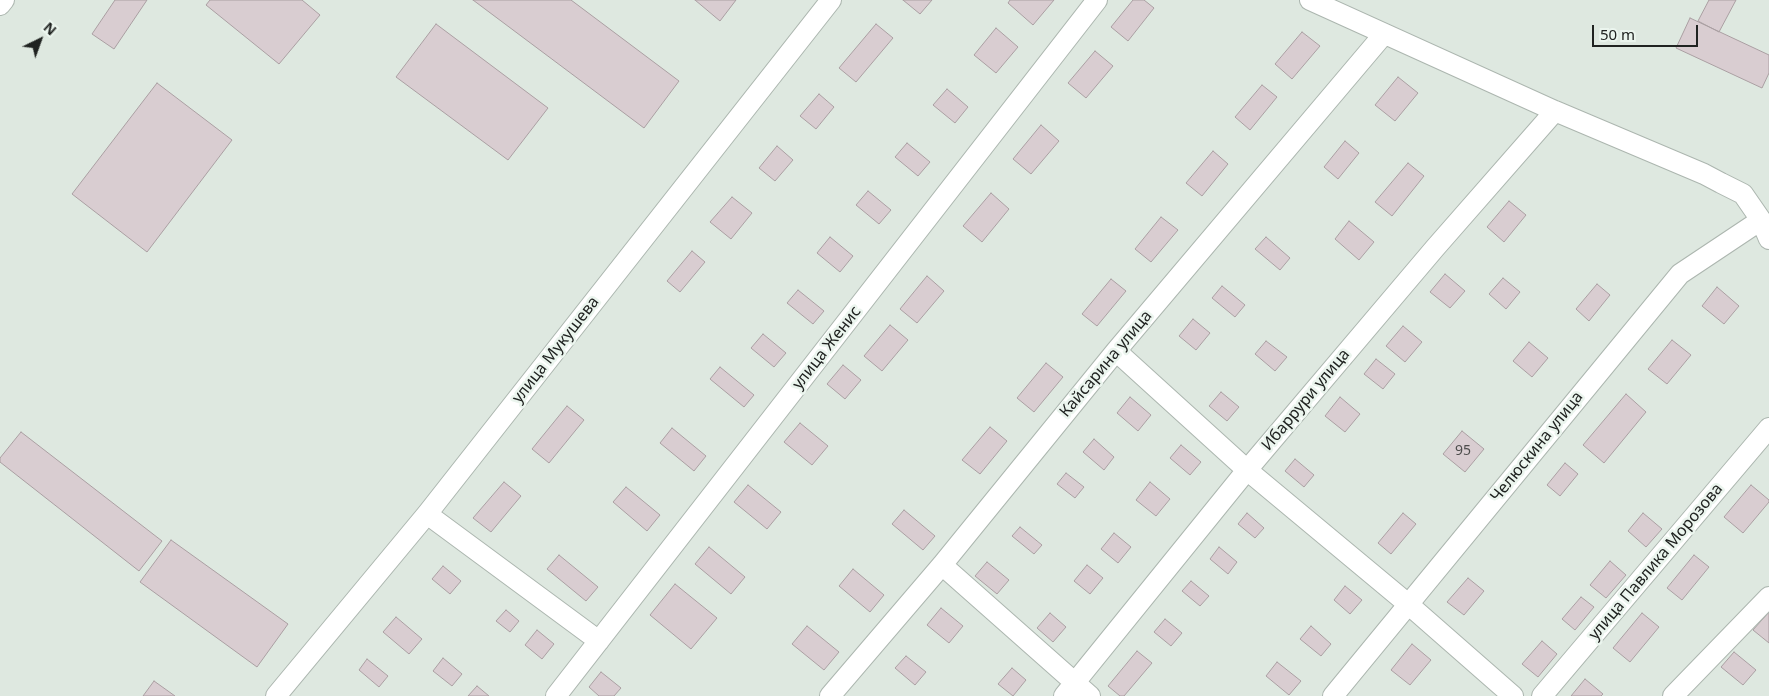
<!DOCTYPE html>
<html>
<head>
<meta charset="utf-8">
<style>
  body { margin:0 }
  #map { position:relative; width:1769px; height:696px; overflow:hidden; background:#dee8e0; font-family:"Noto Sans",sans-serif }
  canvas { display:block }
  .north { position:absolute; left:15px; top:15px; width:50px; height:50px; -webkit-text-stroke:4px #ebf5ee; paint-order:stroke; rotate:42deg; font-size:14px; font-weight:700; line-height:20px; text-align:center; color:#202321 }
  .north::after { content:''; display:block; margin:auto; width:18px; height:22px; background:#202321; clip-path:polygon(50% 0,100% 100%,50% 72%,0 100%) }
  .scale { position:absolute; left:1592px; top:25px; width:106px; height:22px; box-sizing:border-box; border:2px solid #202321; border-top:0; padding-left:6px; font-size:15px; line-height:18px; white-space:nowrap; color:#202321; -webkit-text-stroke:4px #ebf5ee; paint-order:stroke }
</style>
</head>
<body>
<div id="map">
<canvas width="1769" height="696"></canvas>
<div class="north">N</div>
<div class="scale">50 m</div>
</div>
<script>
const g = document.querySelector('canvas').getContext('2d');
g.lineJoin = 'round';
function fillPath(path, color) {
  g.fillStyle = color;
  g.fill(path, 'evenodd');
}
function shape(rows) {
  const path = new Path2D();
  for (const r of rows) {
    path.moveTo(r[0], r[1]);
    for (let i = 2; i < r.length; i += 2) path.lineTo(r[i], r[i + 1]);
  }
  return path;
}
function stroke(path, color, width, dash) {
  g.strokeStyle = color;
  g.lineWidth = width;
  g.lineCap = dash ? 'butt' : 'round';
  g.setLineDash(dash || []);
  g.stroke(path);
}
function label(font, color, halo, rows, align = 'center') {
  g.font = font + ' "Noto Sans",sans-serif';
  g.lineWidth = 5;
  g.setLineDash([]);
  g.textBaseline = 'middle';
  g.strokeStyle = halo;
  g.fillStyle = color;
  for (const [text, x, y, turn = 0] of rows) {
    g.save();
    g.translate(x, y);
    g.rotate((+turn || 0) * Math.PI / 180);
    g.textAlign = isNaN(turn) ? turn : align;
    if (halo) g.strokeText(text, 0, 0);
    g.fillText(text, 0, 0);
    g.restore();
  }
}
const building = shape([
  [115,0,147,0,114,49,92,34,115,0],
  [210,0,302,0,320,15,279,64,206,5,210,0],
  [473,0,571,0,679,81,644,128,473,0],
  [695,0,736,0,720,21,695,0],
  [903,0,932,0,920,14,903,0],
  [1010,0,1054,0,1033,25,1008,3,1010,0],
  [1133,0,1144,0,1154,8,1128,41,1111,27,1133,0],
  [1709,0,1736,0,1719,32,1698,21,1709,0],
  [1690,18,1769,55,1769,73,1762,88,1676,48,1690,18],
  [436,24,548,108,508,160,396,77,436,24],
  [876,24,893,38,856,82,839,68,876,24],
  [996,28,1018,47,996,73,974,55,996,28],
  [1302,32,1320,46,1292,79,1275,64,1302,32],
  [1095,51,1113,66,1086,98,1068,83,1095,51],
  [1398,77,1418,93,1395,121,1375,105,1398,77],
  [157,83,232,140,147,252,72,194,157,83],
  [1262,85,1277,97,1250,130,1235,117,1262,85],
  [947,89,968,107,955,123,933,105,947,89],
  [819,94,834,107,816,129,800,116,819,94],
  [1041,125,1059,141,1031,174,1013,159,1041,125],
  [1345,141,1359,153,1338,179,1324,167,1345,141],
  [907,143,930,162,918,176,895,157,907,143],
  [777,146,793,160,775,181,759,168,777,146],
  [1213,151,1228,164,1202,196,1186,183,1213,151],
  [1408,163,1424,176,1392,216,1375,202,1408,163],
  [868,191,891,210,879,224,856,205,868,191],
  [991,193,1009,209,982,242,963,226,991,193],
  [732,197,752,213,731,239,710,222,732,197],
  [1509,201,1526,215,1504,242,1487,227,1509,201],
  [1161,217,1178,230,1151,262,1135,249,1161,217],
  [1349,221,1374,242,1359,260,1335,239,1349,221],
  [830,237,853,256,840,272,817,253,830,237],
  [1266,237,1290,258,1280,270,1255,249,1266,237],
  [692,251,705,262,680,292,667,281,692,251],
  [1445,274,1465,291,1450,308,1430,292,1445,274],
  [927,276,944,291,917,323,900,309,927,276],
  [1503,278,1520,292,1506,309,1489,294,1503,278],
  [1111,279,1126,291,1097,326,1082,314,1111,279],
  [1597,284,1610,295,1589,321,1576,309,1597,284],
  [1222,286,1245,305,1235,317,1212,298,1222,286],
  [1717,287,1739,306,1724,324,1702,306,1717,287],
  [798,290,824,311,813,324,787,303,798,290],
  [1193,319,1210,333,1196,350,1179,336,1193,319],
  [890,325,908,340,882,371,864,356,890,325],
  [1403,326,1422,342,1405,362,1386,346,1403,326],
  [763,334,786,353,774,367,751,348,763,334],
  [1672,340,1691,355,1667,384,1648,369,1672,340],
  [1266,341,1287,357,1275,371,1255,354,1266,341],
  [1529,342,1548,358,1532,377,1513,361,1529,342],
  [1376,359,1395,374,1383,389,1364,374,1376,359],
  [1046,363,1063,377,1034,412,1017,398,1046,363],
  [843,365,861,380,845,399,827,384,843,365],
  [720,367,754,395,744,407,710,379,720,367],
  [1221,392,1239,407,1227,421,1209,406,1221,392],
  [1626,394,1646,412,1604,463,1583,445,1626,394],
  [1130,397,1151,415,1138,431,1117,413,1130,397],
  [1340,397,1360,414,1345,432,1325,416,1340,397],
  [567,406,584,420,549,463,532,449,567,406],
  [800,423,828,446,812,465,784,442,800,423],
  [990,427,1007,441,980,474,962,460,990,427],
  [672,428,706,456,694,471,660,443,672,428],
  [1462,431,1484,449,1465,472,1443,454,1462,431],
  [21,432,162,541,139,571,0,462,0,458,21,432],
  [1094,439,1114,457,1104,470,1083,452,1094,439],
  [1181,445,1201,462,1190,475,1170,458,1181,445],
  [1295,459,1314,475,1304,487,1285,471,1295,459],
  [1565,463,1578,474,1560,496,1547,485,1565,463],
  [1066,473,1084,487,1075,498,1057,484,1066,473],
  [504,482,521,496,491,532,473,518,504,482],
  [1150,482,1170,499,1156,516,1136,500,1150,482],
  [748,485,781,512,767,529,734,502,748,485],
  [1751,485,1769,500,1769,502,1743,533,1724,517,1751,485],
  [626,487,660,515,647,531,613,502,626,487],
  [904,510,935,536,923,550,892,524,904,510],
  [1247,513,1264,528,1255,538,1238,524,1247,513],
  [1403,513,1416,524,1391,554,1378,543,1403,513],
  [1643,513,1662,529,1646,547,1628,531,1643,513],
  [1020,527,1042,545,1034,554,1012,536,1020,527],
  [1114,533,1131,547,1118,563,1101,549,1114,533],
  [171,540,288,624,257,667,140,582,171,540],
  [709,547,745,577,731,594,695,564,709,547],
  [1219,547,1237,562,1228,574,1210,559,1219,547],
  [559,555,598,587,586,601,547,569,559,555],
  [1694,555,1709,567,1682,600,1667,588,1694,555],
  [1610,561,1626,575,1606,598,1590,585,1610,561],
  [987,562,1009,580,997,594,975,576,987,562],
  [1087,565,1103,578,1090,594,1074,581,1087,565],
  [443,566,461,581,450,594,432,579,443,566],
  [853,569,884,595,870,612,839,586,853,569],
  [1468,578,1484,591,1464,615,1447,602,1468,578],
  [1191,581,1209,596,1200,606,1182,591,1191,581],
  [675,584,717,618,691,649,650,615,675,584],
  [1345,586,1362,600,1350,614,1334,600,1345,586],
  [1581,597,1594,607,1575,630,1562,619,1581,597],
  [941,608,963,626,949,643,927,625,941,608],
  [506,610,519,621,510,632,496,621,506,610],
  [1769,612,1769,643,1753,630,1769,612],
  [1050,613,1066,627,1053,642,1037,628,1050,613],
  [1642,613,1659,627,1630,662,1613,648,1642,613],
  [396,617,422,639,409,654,383,632,396,617],
  [1165,619,1182,633,1171,646,1154,632,1165,619],
  [807,626,839,652,824,670,792,644,807,626],
  [1311,626,1331,644,1321,656,1300,639,1311,626],
  [537,630,554,644,542,659,525,645,537,630],
  [1542,641,1557,654,1538,677,1522,664,1542,641],
  [1412,644,1431,660,1410,685,1391,670,1412,644],
  [1137,651,1152,663,1124,696,1120,696,1108,686,1137,651],
  [1734,652,1756,670,1743,685,1721,667,1734,652],
  [906,656,926,672,915,685,895,668,906,656],
  [443,658,462,674,452,686,433,671,443,658],
  [367,659,388,676,379,687,359,670,367,659],
  [1277,662,1301,681,1289,695,1266,676,1277,662],
  [1012,668,1026,680,1013,696,998,684,1012,668],
  [601,672,621,688,614,696,599,696,589,687,601,672],
  [1585,679,1603,694,1601,696,1571,696,1585,679],
  [154,681,175,696,143,696,154,681],
  [477,686,489,696,468,696,477,686]
]);
const minor = shape([
  [1310,0,1555,111,1704,174,1721,183,1743,194,1761,220,1769,239],
  [0,5,4,0],
  [1116,351,1247,470,1408,604,1513,696],
  [427,514,599,641],
  [942,565,1090,696],
  [276,696,427,514,831,0],
  [556,696,1097,0],
  [830,696,942,565,1116,351,1384,34],
  [1064,696,1247,470,1435,248,1555,111],
  [1333,696,1680,274,1761,220],
  [1542,696,1769,428],
  [1673,696,1769,597]
]);
const numberNames = [
  ["95",1463,451]
];
const streetNames = [
  ["улица Женис",827,348,-52],
  ["улица Мукушева",556,350,-52],
  ["Кайсарина улица",1106,364,-50],
  ["Ибаррури улица",1306,400,-50],
  ["Челюскина улица",1537,447,-51],
  ["улица Павлика Морозова",1656,562,-50]
];
fillPath(building, '#d9cdd1');
stroke(building, '#aa9fa2', 1);
stroke(minor, '#acb6af', 22);
stroke(minor, '#fff', 20);
label('14px', '#4e4e4d', null, numberNames);
label('16px', '#202321', '#ebf5ee', streetNames);
</script>
</body>
</html>
